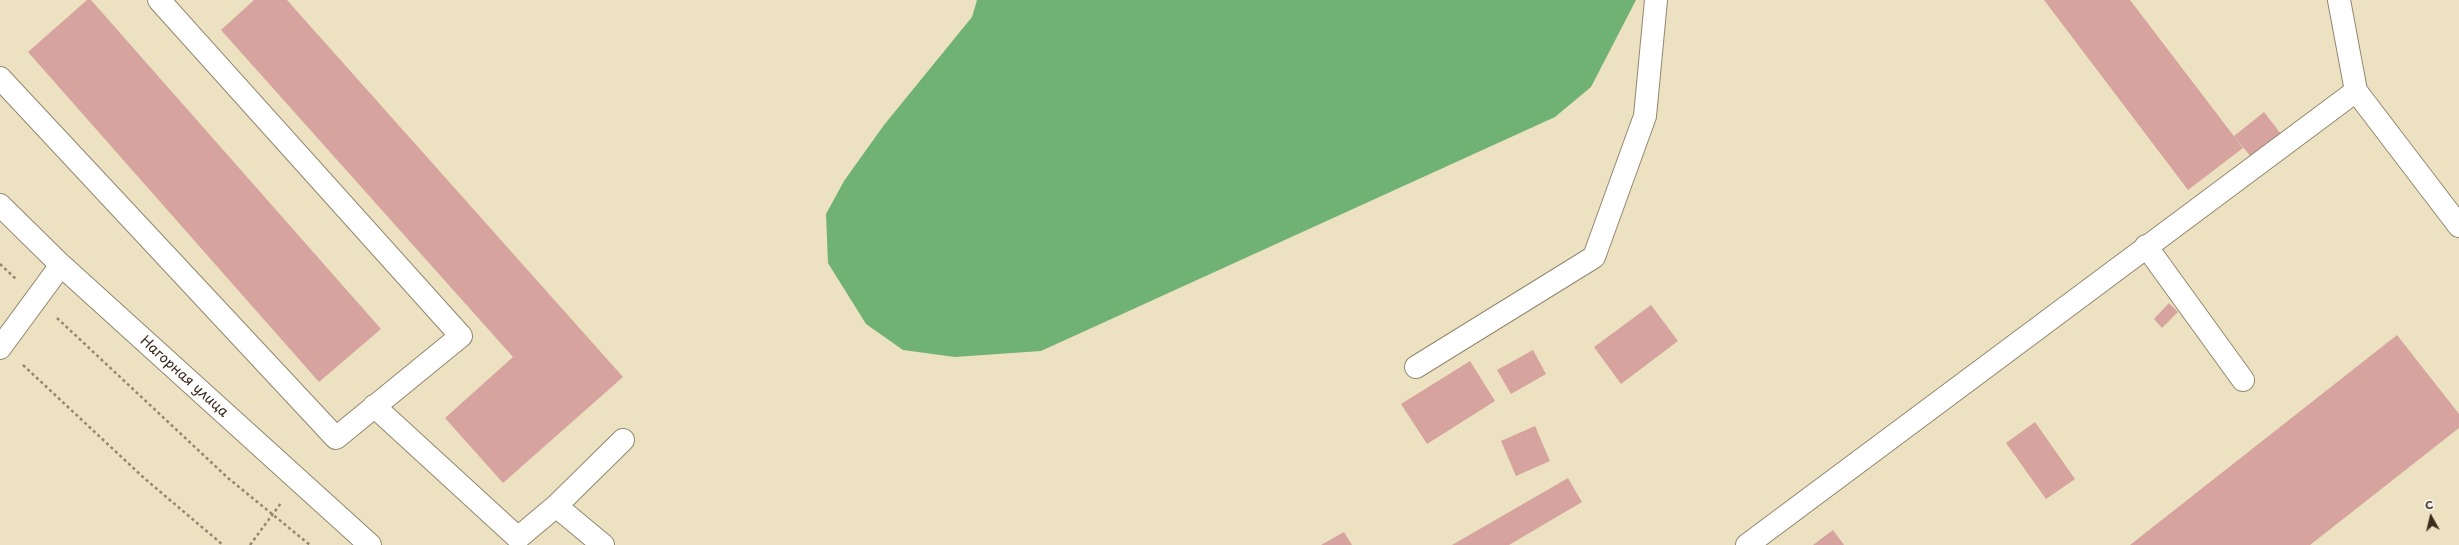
<!DOCTYPE html>
<html>
<head>
<meta charset="utf-8">
<style>
  body { margin:0 }
  #map { position:relative; width:2459px; height:545px; overflow:hidden; background:#ece2c1; font-family:"Playpen Sans",sans-serif }
  canvas { display:block }
  .north { position:absolute; left:2411px; top:497px; width:40px; height:40px; -webkit-text-stroke:3px #fff; paint-order:stroke; rotate:352deg; font-size:11px; font-weight:700; line-height:16px; text-align:center; color:#3b2a1e }
  .north::after { content:''; display:block; margin:auto; width:14px; height:18px; background:#3b2a1e; clip-path:polygon(50% 0,100% 100%,50% 72%,0 100%) }
</style>
</head>
<body>
<div id="map">
<canvas width="2459" height="545"></canvas>
<div class="north">С</div>
</div>
<script>
const g = document.querySelector('canvas').getContext('2d');
g.lineJoin = 'round';
function fillPath(path, color) {
  g.fillStyle = color;
  g.fill(path, 'evenodd');
}
function shape(rows) {
  const path = new Path2D();
  for (const r of rows) {
    path.moveTo(r[0], r[1]);
    for (let i = 2; i < r.length; i += 2) path.lineTo(r[i], r[i + 1]);
  }
  return path;
}
function stroke(path, color, width, dash) {
  g.strokeStyle = color;
  g.lineWidth = width;
  g.lineCap = dash ? 'butt' : 'round';
  g.setLineDash(dash || []);
  g.stroke(path);
}
function label(font, color, halo, rows, align = 'center') {
  g.font = font + ' "Playpen Sans",sans-serif';
  g.lineWidth = 3;
  g.setLineDash([]);
  g.textBaseline = 'middle';
  g.strokeStyle = halo;
  g.fillStyle = color;
  for (const [text, x, y, turn = 0] of rows) {
    g.save();
    g.translate(x, y);
    g.rotate((+turn || 0) * Math.PI / 180);
    g.textAlign = isNaN(turn) ? turn : align;
    if (halo) g.strokeText(text, 0, 0);
    g.fillText(text, 0, 0);
    g.restore();
  }
}
const forest = shape([
  [977,0,1636,0,1591,87,1555,117,1041,351,955,357,903,350,866,324,828,263,826,214,844,181,884,125,972,17]
]);
const building = shape([
  [87,0,91,0,381,329,319,382,28,52],
  [254,0,287,0,623,377,503,483,445,418,513,357,221,30],
  [2044,0,2130,0,2243,148,2188,190],
  [2264,112,2281,134,2251,157,2234,136],
  [2169,303,2178,312,2162,328,2154,319],
  [1651,305,1678,341,1621,384,1594,347],
  [2397,335,2459,414,2459,428,2310,545,2130,545],
  [1533,350,1546,374,1511,394,1497,370],
  [1470,361,1495,401,1427,444,1401,404],
  [2035,422,2075,479,2046,499,2006,443],
  [1535,426,1550,461,1516,476,1501,441],
  [1568,478,1582,502,1509,545,1452,545],
  [1833,530,1844,545,1813,545],
  [1344,532,1352,545,1321,545]
]);
const path = shape([
  [0,264,16,279],
  [57,318,228,478,310,545],
  [23,365,144,478,223,545],
  [250,545,281,503]
]);
const minor = shape([
  [2339,0,2356,91,2459,226],
  [0,78,336,438,461,336,159,0],
  [0,205,61,265,370,545],
  [2146,246,2243,380],
  [0,348,61,265],
  [1416,367,1594,257,1645,116,1656,0],
  [374,406,518,538,556,506,623,440],
  [556,506,603,545],
  [1747,545,2356,91]
]);
const streetNames = [
  ["Нагорная улица",184,377,42]
];
fillPath(forest, '#70b174');
fillPath(building, '#d6a39e');
stroke(minor, '#948670', 24);
stroke(path, '#948670', 2.5, [3, 3]);
stroke(minor, '#fff', 22);
label('14px', '#3b2a1e', '#fff', streetNames);
</script>
</body>
</html>
